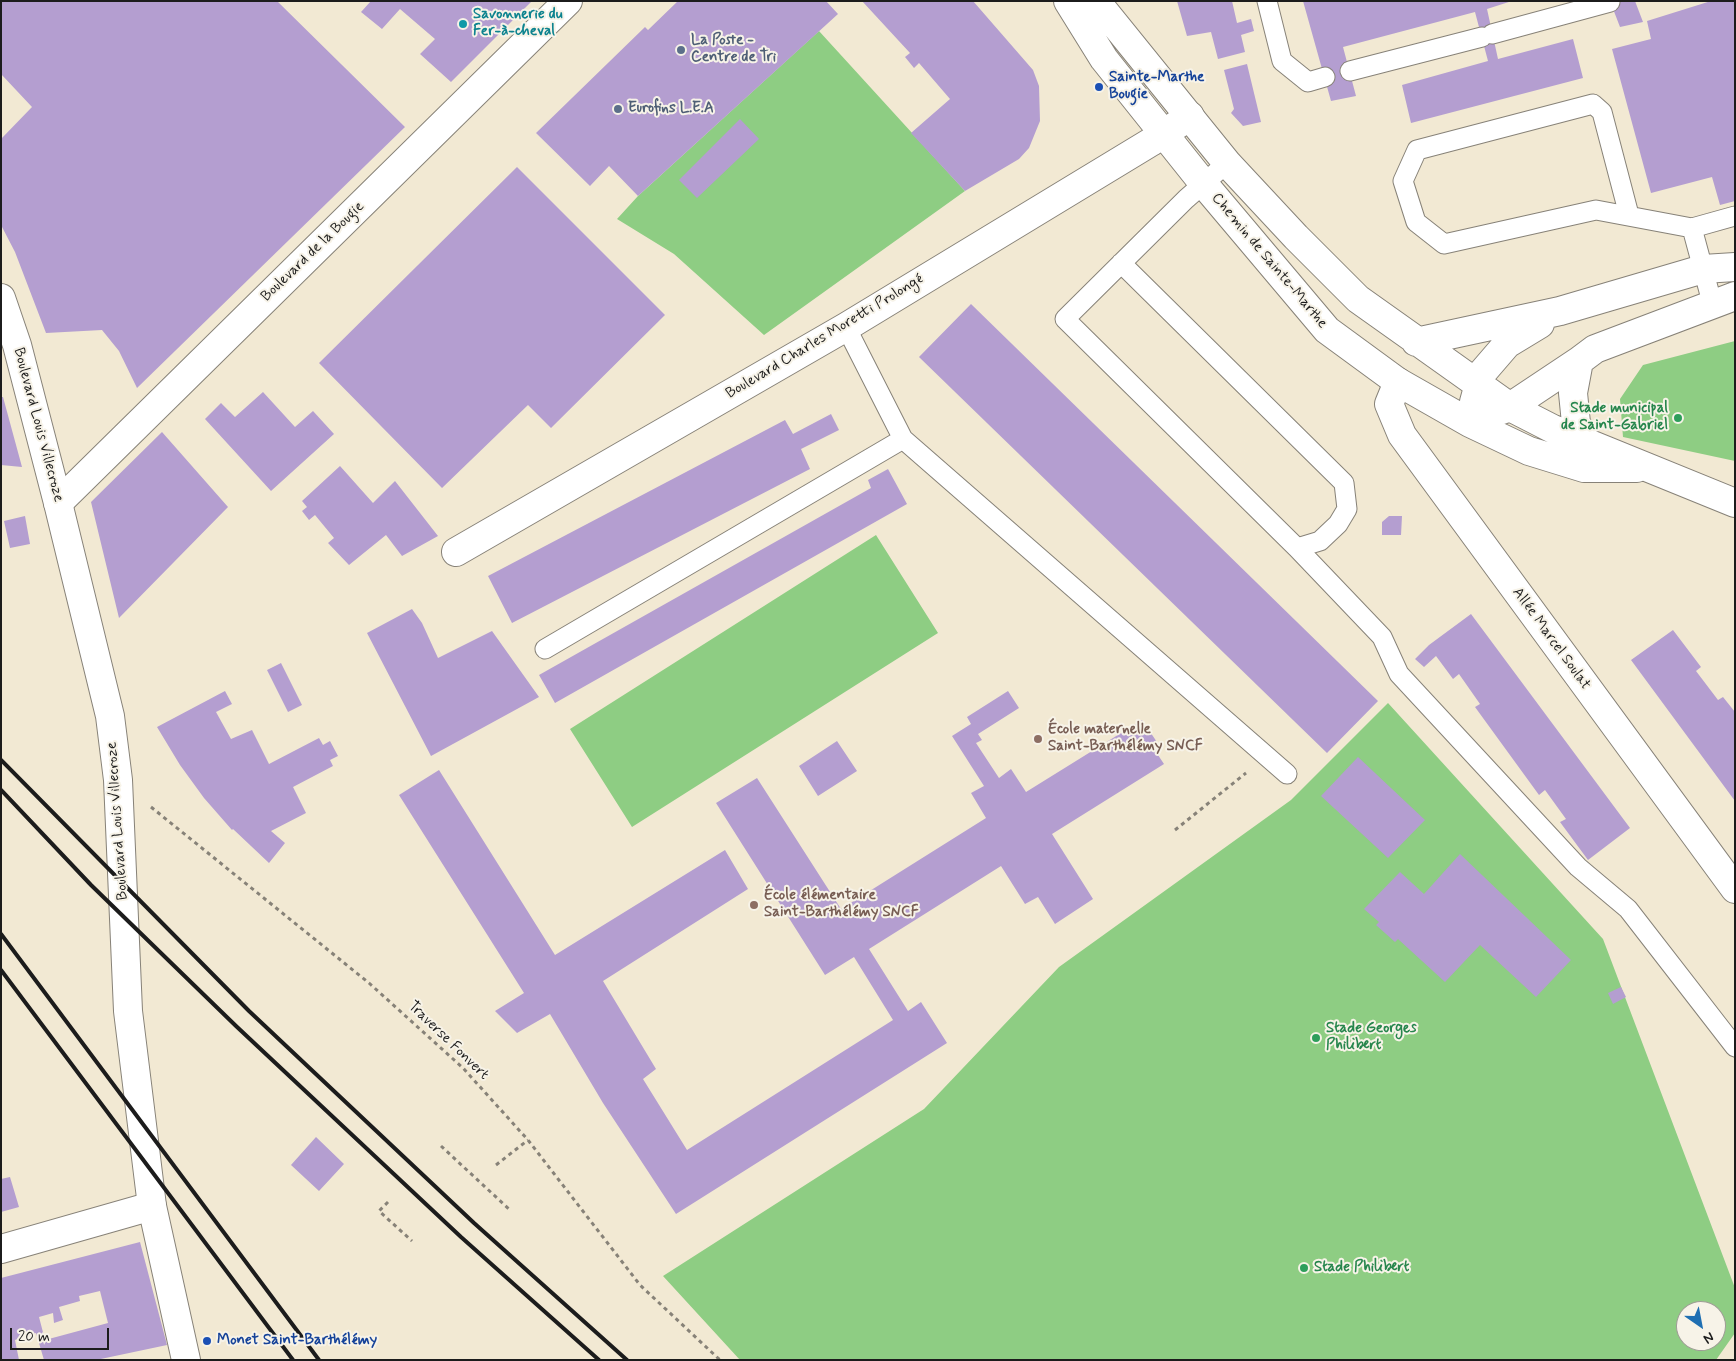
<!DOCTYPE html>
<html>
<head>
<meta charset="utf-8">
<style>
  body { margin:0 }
  #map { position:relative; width:1736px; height:1361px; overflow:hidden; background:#f2e9d3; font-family:Mynerve,sans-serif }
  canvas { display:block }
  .frame { position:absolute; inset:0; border:2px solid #1c1c1c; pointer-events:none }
  .north { position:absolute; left:1676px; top:1301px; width:50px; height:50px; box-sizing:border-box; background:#f7f3e8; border:1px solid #9f9d96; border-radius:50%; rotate:147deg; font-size:14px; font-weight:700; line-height:20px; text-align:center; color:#1c1c1c }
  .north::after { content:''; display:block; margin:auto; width:18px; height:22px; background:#1f6fb2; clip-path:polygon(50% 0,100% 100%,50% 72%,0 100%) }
  .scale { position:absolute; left:10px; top:1328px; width:99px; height:22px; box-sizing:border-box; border:2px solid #1c1c1c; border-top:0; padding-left:6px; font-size:15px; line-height:18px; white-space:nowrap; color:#1c1c1c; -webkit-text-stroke:4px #f7f3e8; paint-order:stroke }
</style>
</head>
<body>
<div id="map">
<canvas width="1736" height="1361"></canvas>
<div class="frame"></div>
<div class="north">N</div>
<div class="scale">20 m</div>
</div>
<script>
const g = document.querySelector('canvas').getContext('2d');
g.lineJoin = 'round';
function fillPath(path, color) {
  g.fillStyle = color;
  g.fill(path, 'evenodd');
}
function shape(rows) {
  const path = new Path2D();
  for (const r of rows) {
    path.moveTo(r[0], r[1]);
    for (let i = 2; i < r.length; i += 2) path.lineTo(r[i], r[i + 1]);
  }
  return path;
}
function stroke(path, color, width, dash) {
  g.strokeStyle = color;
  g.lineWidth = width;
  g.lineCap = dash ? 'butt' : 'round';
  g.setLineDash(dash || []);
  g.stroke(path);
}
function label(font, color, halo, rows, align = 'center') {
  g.font = font + ' Mynerve,sans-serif';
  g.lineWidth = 4;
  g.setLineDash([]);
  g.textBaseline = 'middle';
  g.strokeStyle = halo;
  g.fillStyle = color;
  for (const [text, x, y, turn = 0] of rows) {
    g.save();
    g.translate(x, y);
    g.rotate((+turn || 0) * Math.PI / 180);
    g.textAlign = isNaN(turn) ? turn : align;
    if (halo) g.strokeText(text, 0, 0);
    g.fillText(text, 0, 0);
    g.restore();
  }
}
const green = shape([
  [819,31,965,191,764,335,674,254,617,219,638,196],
  [1735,341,1735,461,1623,437,1620,399,1643,365],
  [876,535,938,633,632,827,570,729],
  [1388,703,1603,939,1735,1288,1735,1333,1716,1360,740,1360,663,1276,924,1109,1059,967,1291,800],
  [1686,1311,1716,1311,1716,1341,1686,1341]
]);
const building = shape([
  [1,1,277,1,405,127,137,388,119,351,102,330,46,333,15,252,1,225,1,139,32,107,1,74],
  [371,1,532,1,451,82,420,54,435,39,400,9,382,29,361,12],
  [678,1,826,1,838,14,638,196,609,166,590,186,536,133,645,27,648,30],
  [862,1,973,1,1033,70,1039,86,1040,121,1029,148,1019,159,965,191,911,133,950,99,919,63,914,68,905,57,910,53],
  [1177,1,1232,1,1237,23,1251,19,1254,31,1241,35,1245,52,1218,59,1211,32,1187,36],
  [1303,1,1512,1,1487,9,1498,59,1573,39,1583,78,1411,123,1402,85,1488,61,1475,12,1343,47,1356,96,1331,101],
  [1610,1,1635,1,1643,22,1620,27],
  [1711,1,1735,1,1735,201,1720,205,1712,177,1651,193,1612,49,1651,39,1647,21],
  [1247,64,1261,122,1243,126,1231,113,1234,109,1224,70],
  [740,119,759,139,697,198,679,180],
  [517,167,665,315,551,428,528,405,442,488,319,363],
  [971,304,1378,701,1327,753,919,357],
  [263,392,295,427,313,411,334,434,271,491,205,419,221,403,235,417],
  [1,397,3,397,22,467,1,465],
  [831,414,839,430,801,449,810,469,512,623,488,576,785,420,793,434],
  [162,432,228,507,119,618,91,502],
  [340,466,373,503,395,481,438,536,402,556,386,535,349,565,328,543,334,538,315,515,309,520,302,511,307,507,302,501],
  [888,469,907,504,555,703,539,675,871,488,868,480],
  [25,516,30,544,10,548,4,521],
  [1389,516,1402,516,1401,535,1382,535,1382,522],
  [412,609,422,623,438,658,492,631,539,697,431,756,367,633],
  [1471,614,1630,828,1588,860,1560,822,1566,819,1545,790,1539,795,1475,707,1480,704,1459,674,1453,679,1436,656,1424,667,1415,659,1429,645],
  [1673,630,1701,667,1696,671,1718,700,1723,697,1735,712,1735,801,1631,660],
  [281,663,302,705,288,712,267,670],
  [225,691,232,704,216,712,231,739,252,730,269,764,319,738,323,745,330,741,338,756,330,760,333,766,293,787,306,813,271,831,285,843,269,863,233,829,232,830,204,798,180,765,157,727],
  [1008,691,1019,708,978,734,982,740,976,743,999,778,1011,769,1026,792,1142,720,1161,748,1156,752,1164,764,1052,834,1093,899,1055,924,1038,897,1025,904,1001,866,869,949,908,1011,921,1002,947,1043,676,1214,603,1103,550,1014,517,1033,495,1011,524,993,399,795,439,770,555,955,725,850,748,889,603,981,656,1069,643,1079,687,1150,893,1020,854,957,825,975,716,803,757,778,841,909,986,818,971,793,984,786,952,736,971,724,967,717],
  [837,741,857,771,818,796,799,766],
  [1358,757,1425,820,1388,858,1321,796],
  [1460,854,1571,960,1536,997,1480,945,1445,982,1398,939,1395,942,1376,925,1379,922,1364,909,1400,872,1424,894],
  [1621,987,1626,997,1613,1004,1608,993],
  [316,1137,344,1164,319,1191,291,1165],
  [10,1177,19,1207,1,1212,1,1179],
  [140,1242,167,1345,96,1360,44,1360,36,1333,15,1340,19,1360,1,1360,1,1278],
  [100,1291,108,1323,45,1340,39,1317,53,1313,54,1323,63,1320,59,1307,80,1301,79,1296]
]);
const path = shape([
  [151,807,369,983,463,1068,528,1140,640,1285,720,1360],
  [1175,830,1246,773],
  [441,1146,510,1210],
  [496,1165,528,1140],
  [388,1202,379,1211,412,1241]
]);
const service = shape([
  [1267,1,1282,61,1308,82,1325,77],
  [1492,34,1610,2],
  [1350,71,1482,37],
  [1227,163,1186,199,1065,319,1297,548,1382,637,1399,674,1578,867,1628,909,1735,1047],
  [1629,215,1602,112,1593,104,1417,150,1403,181,1416,222,1444,244,1596,210,1692,228],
  [1121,263,1344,483,1347,509,1338,524,1320,541,1297,548],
  [1713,306,1692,228,1735,216],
  [846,327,903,439,1287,774],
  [545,649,903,439]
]);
const minor = shape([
  [1398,382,1389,404,1402,435,1735,889],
  [58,503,568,1],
  [456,552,846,327,1151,142,1190,116],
  [1,1249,152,1206]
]);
const tertiary = shape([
  [1068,1,1104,59,1203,183,1327,330,1398,382,1470,423,1529,451,1584,468,1637,468],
  [1096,1,1227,163,1296,237,1358,299,1510,407,1553,429,1735,503],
  [1,298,17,345,58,503,110,716,118,780,128,1011,152,1206,186,1360],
  [1416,342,1560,311,1703,269,1735,267],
  [1474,402,1482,373,1507,344,1540,324],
  [1496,412,1510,407,1579,361],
  [1586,441,1576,423,1573,393,1579,361,1595,349,1735,296]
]);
const rail = shape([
  [1,760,249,1011,474,1223,627,1360],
  [1,790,91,885,236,1026,461,1237,599,1360],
  [1,934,319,1360],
  [1,970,293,1360]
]);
const markers = [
  [463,24,5,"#0f9aa8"],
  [681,50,5,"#5c6f8a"],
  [1099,87,5,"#1a4fb4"],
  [618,109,5,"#5c6f8a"],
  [1678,418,5,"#2e9e5b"],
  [1038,739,5,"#8d6e63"],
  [754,905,5,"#8d6e63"],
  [1316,1038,5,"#2e9e5b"],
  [1304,1268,5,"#2e9e5b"],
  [207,1341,5,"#1a4fb4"]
];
const cultureNames = [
  ["Savonnerie du",473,15],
  ["Fer-à-cheval",473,32]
];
const serviceNames = [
  ["La Poste -",691,41],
  ["Centre de Tri",691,58],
  ["Eurofins L.E.A",628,109]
];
const transitNames = [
  ["Sainte-Marthe",1109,78],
  ["Bougie",1109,95],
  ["Monet Saint-Barthélémy",217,1341]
];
const streetNames = [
  ["Boulevard de la Bougie",313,252,-44],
  ["Chemin de Sainte-Marthe",1269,261,50],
  ["Boulevard Charles Moretti Prolongé",825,337,-31],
  ["Boulevard Louis Villecroze",38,425,75],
  ["Allée Marcel Soulat",1551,639,54],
  ["Boulevard Louis Villecroze",118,821,-94],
  ["Traverse Fonvert",448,1041,44]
];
const leisureNames = [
  ["Stade municipal",1668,409,"right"],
  ["de Saint-Gabriel",1668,426,"right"],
  ["Stade Georges",1326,1029],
  ["Philibert",1326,1046],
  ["Stade Philibert",1314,1268]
];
const educationNames = [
  ["École maternelle",1048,730],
  ["Saint-Barthélémy SNCF",1048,747],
  ["École élémentaire",764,896],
  ["Saint-Barthélémy SNCF",764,913]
];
fillPath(green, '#8ecd83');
fillPath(building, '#b49ed0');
stroke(service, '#878278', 21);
stroke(minor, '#878278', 30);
stroke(tertiary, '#878278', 30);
stroke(path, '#878278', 3, [4, 4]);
stroke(service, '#fff', 19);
stroke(minor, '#fff', 28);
stroke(tertiary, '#fff', 28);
stroke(rail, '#1c1c1c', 4);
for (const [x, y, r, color] of markers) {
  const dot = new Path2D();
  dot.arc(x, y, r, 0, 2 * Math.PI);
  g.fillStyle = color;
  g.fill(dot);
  stroke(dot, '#f7f3e8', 2);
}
label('bold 15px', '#0d838f', '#f7f3e8', cultureNames, 'left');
label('bold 15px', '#4e5e75', '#f7f3e8', serviceNames, 'left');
label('bold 15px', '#164399', '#f7f3e8', transitNames, 'left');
label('15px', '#1c1c1c', '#f7f3e8', streetNames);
label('bold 15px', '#27864d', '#f7f3e8', leisureNames, 'left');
label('bold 15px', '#785e54', '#f7f3e8', educationNames, 'left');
</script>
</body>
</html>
